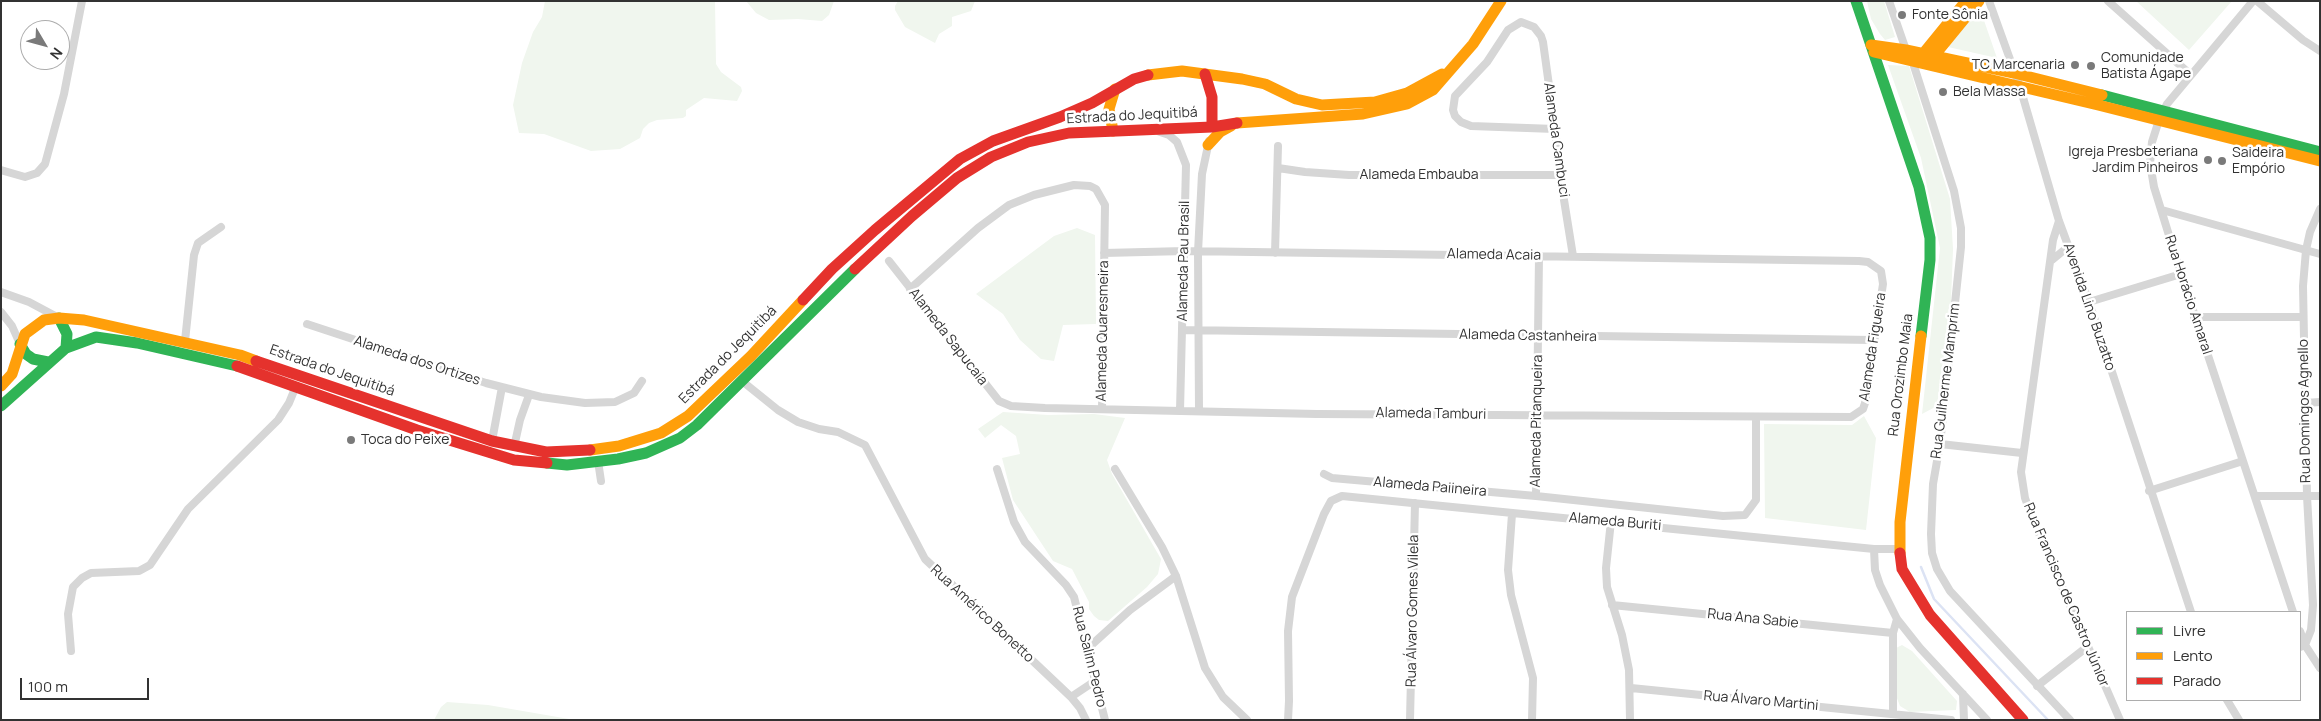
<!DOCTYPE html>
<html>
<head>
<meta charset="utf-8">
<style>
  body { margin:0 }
  #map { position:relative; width:2321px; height:721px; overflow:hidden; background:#fff; font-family:Manrope,sans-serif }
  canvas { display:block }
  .frame { position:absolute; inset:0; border:2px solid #323232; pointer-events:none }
  .legend { position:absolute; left:2126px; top:611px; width:175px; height:90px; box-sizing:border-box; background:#fff; border:1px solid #adadad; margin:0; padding:6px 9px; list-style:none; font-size:15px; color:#323232 }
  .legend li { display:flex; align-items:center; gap:10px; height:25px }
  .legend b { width:25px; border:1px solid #adadad }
  .north { position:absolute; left:20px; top:20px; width:50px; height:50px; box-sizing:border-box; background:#fff; border:1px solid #adadad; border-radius:50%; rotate:127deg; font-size:14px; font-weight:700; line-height:20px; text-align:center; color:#323232 }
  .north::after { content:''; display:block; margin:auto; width:18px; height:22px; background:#7a7a7a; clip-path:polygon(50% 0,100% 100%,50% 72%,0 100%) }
  .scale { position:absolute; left:20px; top:678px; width:129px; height:22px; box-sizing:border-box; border:2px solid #323232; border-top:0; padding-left:6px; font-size:15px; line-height:18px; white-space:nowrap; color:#323232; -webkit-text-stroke:4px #fff; paint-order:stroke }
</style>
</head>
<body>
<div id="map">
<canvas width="2321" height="721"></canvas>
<div class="frame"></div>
<ul class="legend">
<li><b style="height:6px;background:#30b455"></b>Livre</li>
<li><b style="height:6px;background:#ff9f0a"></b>Lento</li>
<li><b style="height:6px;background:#e5322d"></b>Parado</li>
</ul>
<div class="north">N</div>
<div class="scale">100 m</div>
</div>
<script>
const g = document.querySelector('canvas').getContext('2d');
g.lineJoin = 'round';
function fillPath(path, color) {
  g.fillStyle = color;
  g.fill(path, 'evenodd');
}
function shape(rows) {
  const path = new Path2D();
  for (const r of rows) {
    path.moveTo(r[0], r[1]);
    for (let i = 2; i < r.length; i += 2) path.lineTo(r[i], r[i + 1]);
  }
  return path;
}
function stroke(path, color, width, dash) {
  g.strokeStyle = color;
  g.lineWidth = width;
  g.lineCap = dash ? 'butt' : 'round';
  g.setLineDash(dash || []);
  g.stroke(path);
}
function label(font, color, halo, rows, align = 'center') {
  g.font = font + ' Manrope,sans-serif';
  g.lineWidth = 5;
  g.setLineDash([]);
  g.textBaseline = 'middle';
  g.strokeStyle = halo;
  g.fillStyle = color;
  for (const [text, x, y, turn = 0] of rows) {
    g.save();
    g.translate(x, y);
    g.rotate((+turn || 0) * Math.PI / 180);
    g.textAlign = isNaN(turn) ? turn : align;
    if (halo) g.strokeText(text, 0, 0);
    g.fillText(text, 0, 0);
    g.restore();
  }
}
const green = shape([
  [545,1,715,1,716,64,721,72,741,87,742,91,737,101,704,98,686,110,686,116,683,118,657,120,649,123,643,129,640,138,620,149,591,151,544,134,519,133,513,105,522,63,533,32,542,17],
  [746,1,834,1,829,15,822,21,798,19,769,20,756,13],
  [898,1,975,1,971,11,952,17,952,26,939,34,935,43,905,27,895,10,895,6],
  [1867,1,1884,1,1895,37,1885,40,1880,34,1871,19],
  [2136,1,2232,1,2189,50],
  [1979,6,1997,58,1948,47],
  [1888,65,1909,66,1950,199,1953,249,1951,301,1937,406,1922,414,1940,248,1921,158],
  [1077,228,1095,235,1096,324,1063,325,1054,361,1041,359,1020,340,1003,314,976,294,1054,236],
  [1003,412,1048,415,1094,414,1125,418,1107,460,1112,474,1161,559,1158,574,1147,587,1108,621,1099,620,1094,616,1089,609,1089,602,1072,569,1053,561,1013,500,1002,458,1020,454,1016,436,1001,425,985,438,978,429],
  [1864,416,1876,438,1866,530,1765,518,1764,424,1852,425],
  [1902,645,1912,651,1957,701,1956,710,1910,712,1900,706,1895,693,1896,648],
  [447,702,488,705,575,720,434,720,441,707]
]);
const stream = shape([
  [1921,567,1934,599,2048,720]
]);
const street = shape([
  [1889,1,1906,50,1913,63,1954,191,1961,228,1961,247,1940,444,1933,484,1931,534,1932,553,1937,569,1950,591,2070,720],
  [1989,1,2020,87,2059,221,2089,302,2191,612],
  [2108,1,2191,75],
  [2253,1,2167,104,2159,120,2152,142,2150,163,2154,187,2181,274,2293,612],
  [2257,1,2303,40,2320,51],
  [1555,129,1471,126,1461,122,1455,116,1453,110,1455,96,1487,62,1508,30,1521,22,1534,27,1541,36,1543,42,1555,129,1560,175,1573,256],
  [1160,132,1169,135,1177,142,1186,165,1180,411],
  [1278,168,1305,172,1349,175,1560,175],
  [1,170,25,177,37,173,45,164,64,94,82,1],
  [2162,210,2320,254],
  [2059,221,2053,240,2021,472,2025,498,2033,520,2120,720],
  [1275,253,1278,146],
  [2052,260,2069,246],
  [889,261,999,401,1011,406,1045,408,1317,414,1851,417,1863,409,1865,403,1883,284,1881,271,1868,262,1859,261,1185,251,1104,253],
  [910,289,978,228,1009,205,1034,195,1074,185,1090,186,1096,189,1105,205,1102,409],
  [1,292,29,302,59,318],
  [2089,302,2181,274],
  [1,312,12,326,20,344],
  [2194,317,2303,317],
  [307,324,486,383,541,397,585,403,615,402,634,393,642,381],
  [1182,330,1873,340],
  [185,341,194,255,198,243,221,227],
  [742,381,778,410,798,422,819,429,838,432,865,445,925,559,1071,697,1080,708,1086,720],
  [2305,403,2320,402],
  [1199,411,1198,252,1202,174,1209,141],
  [492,441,502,387],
  [1940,444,2022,453],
  [514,447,520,420,529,395],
  [598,461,601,481],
  [997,469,1014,522,1025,542,1066,585,1074,597,1105,720],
  [1115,469,1162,547,1176,576,1205,668,1223,697,1247,720],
  [1324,474,1332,478,1536,496,1723,516,1745,515,1756,500,1756,418],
  [2149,491,2243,461],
  [1536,496,1539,256],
  [2255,496,2320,496],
  [1512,514,1508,570,1511,595,1533,678,1532,720],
  [1611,521,1606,568,1607,587,1622,635,1629,670,1630,720],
  [1874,549,1875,570,1880,585,1897,619,1920,648,1987,720],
  [1612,605,1893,633],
  [2300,631,2305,645,2320,668],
  [2300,647,2305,645,2311,630,2313,605,2307,496,2303,286,2306,250,2310,232,2320,209],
  [1087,649,1130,610,1176,576],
  [71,651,68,614,73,587,82,578,91,573,139,571,150,565,188,509,278,420,289,403,296,386],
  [2037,686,2087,647],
  [1631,688,1951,720],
  [1963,694,1964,720],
  [1071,697,1095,681],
  [2227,700,2239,720],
  [1893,714,1893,633,1897,619],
  [1288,720,1289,701,1288,631,1292,597,1324,514,1331,501,1342,496,1874,549,1899,549],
  [1410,720,1415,503]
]);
const fast = shape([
  [1856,1,1919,187,1930,238,1930,260,1921,336],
  [2102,95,2320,152],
  [59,318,67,334,66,348],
  [20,344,26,354,33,359,48,362],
  [1,406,66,348,96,337,137,343,237,366],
  [547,463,567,465,618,459,646,453,680,438,697,425,855,269]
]);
const slow = shape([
  [1871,45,1906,50,2014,73,2102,95],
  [1874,52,2098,105,2320,161],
  [1918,60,1966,1],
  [1929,62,1979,1],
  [1148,75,1182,71,1242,79,1265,84,1296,99,1322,105,1375,102,1407,93,1442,74],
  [1237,123,1363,114,1407,104,1433,90,1473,44,1501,1],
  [1113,131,1109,109,1115,89],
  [1208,145,1220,132,1231,126],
  [1,386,12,374,25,334,44,320,59,318,84,320,240,355,256,361],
  [590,450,619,446,661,433,688,416,751,356,803,300],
  [1900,553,1900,522,1921,336]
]);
const jam = shape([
  [1205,74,1212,97,1212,127],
  [855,269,912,216,957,178,991,157,1028,142,1069,133,1212,127,1237,123],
  [803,300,832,269,875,230,960,159,993,141,1060,117,1092,103,1134,79,1148,75],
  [256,361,492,441,546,452,590,450],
  [237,366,417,430,514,460,547,463],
  [1900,553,1902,569,1930,615,2023,720]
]);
const markers = [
  [1902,15,5,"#7a7a7a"],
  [2075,65,5,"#7a7a7a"],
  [2091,66,5,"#7a7a7a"],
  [1943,92,5,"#7a7a7a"],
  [2208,160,5,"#7a7a7a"],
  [2222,161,5,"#7a7a7a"],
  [351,440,5,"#7a7a7a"]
];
const poiNames = [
  ["Fonte Sônia",1912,15],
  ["Comunidade",2101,58],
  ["Batista Ágape",2101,74],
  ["TC Marcenaria",2065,65,"right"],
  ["Bela Massa",1953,92],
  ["Igreja Presbeteriana",2198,152,"right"],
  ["Jardim Pinheiros",2198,168,"right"],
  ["Saideira",2232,153],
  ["Empório",2232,169],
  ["Toca do Peixe",361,440]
];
const streetNames = [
  ["Estrada do Jequitibá",1132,116,-3],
  ["Alameda Cambuci",1556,140,82],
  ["Alameda Embauba",1419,175],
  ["Alameda Acaia",1494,255,1],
  ["Alameda Pau Brasil",1184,261,-89],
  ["Rua Horácio Amaral",2188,295,72],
  ["Avenida Lino Buzatto",2089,307,71],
  ["Alameda Quaresmeira",1103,331,-89],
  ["Alameda Castanheira",1528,336,1],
  ["Alameda Sapucaia",948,337,52],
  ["Alameda Figueira",1873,347,-81],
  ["Estrada do Jequitibá",728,355,-45],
  ["Alameda dos Ortizes",417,361,18],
  ["Estrada do Jequitibá",332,371,19],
  ["Rua Orozimbo Maia",1901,375,-83],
  ["Rua Guilherme Mamprim",1946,381,-83],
  ["Rua Domingos Agnello",2305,411,-91],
  ["Alameda Tamburi",1431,414,1],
  ["Alameda Pitanqueira",1537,421,-89],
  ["Alameda Paiineira",1430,487,5],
  ["Alameda Buriti",1615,522,5],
  ["Rua Francisco de Castro Júnior",2066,595,67],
  ["Rua Álvaro Gomes Vilela",1413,611,-89],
  ["Rua Américo Bonetto",982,614,43],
  ["Rua Ana Sabie",1753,619,6],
  ["Rua Salim Pedro",1089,657,76],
  ["Rua Álvaro Martini",1761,701,5]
];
fillPath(green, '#f0f6ee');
stroke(stream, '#dce3f4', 2.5);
stroke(street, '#d6d6d6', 8);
stroke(fast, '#30b455', 11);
stroke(slow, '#ff9f0a', 11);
stroke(jam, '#e5322d', 11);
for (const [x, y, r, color] of markers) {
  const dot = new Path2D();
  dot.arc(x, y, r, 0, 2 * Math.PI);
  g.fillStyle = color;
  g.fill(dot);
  stroke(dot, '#fff', 2);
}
label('14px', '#323232', '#fff', poiNames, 'left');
label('14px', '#323232', '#fff', streetNames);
</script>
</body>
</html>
